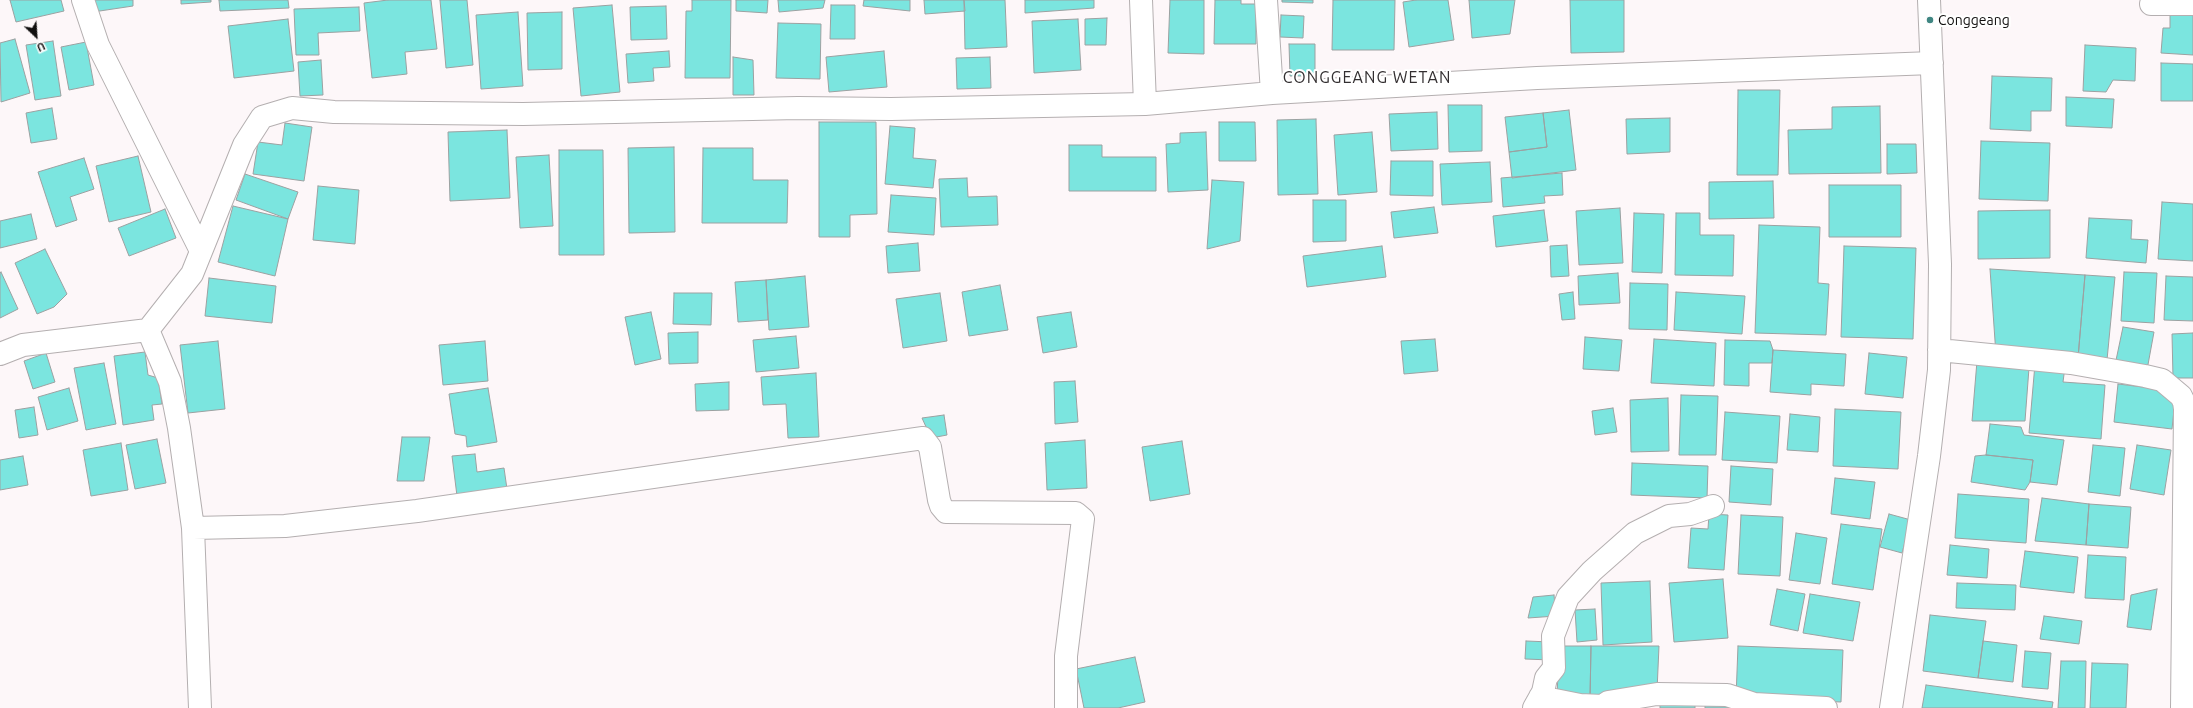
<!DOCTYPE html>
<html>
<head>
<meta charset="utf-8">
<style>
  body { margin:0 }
  #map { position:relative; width:2193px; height:708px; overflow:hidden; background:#fdf7f9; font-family:Ubuntu,sans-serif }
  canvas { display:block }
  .north { position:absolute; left:16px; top:16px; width:40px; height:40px; -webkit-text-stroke:3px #fff; paint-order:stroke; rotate:155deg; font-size:11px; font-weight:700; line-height:16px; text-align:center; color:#110f0f }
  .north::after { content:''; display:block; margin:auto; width:14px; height:18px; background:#110f0f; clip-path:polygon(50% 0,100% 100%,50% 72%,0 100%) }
</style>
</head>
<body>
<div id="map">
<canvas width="2193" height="708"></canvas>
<div class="north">U</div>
</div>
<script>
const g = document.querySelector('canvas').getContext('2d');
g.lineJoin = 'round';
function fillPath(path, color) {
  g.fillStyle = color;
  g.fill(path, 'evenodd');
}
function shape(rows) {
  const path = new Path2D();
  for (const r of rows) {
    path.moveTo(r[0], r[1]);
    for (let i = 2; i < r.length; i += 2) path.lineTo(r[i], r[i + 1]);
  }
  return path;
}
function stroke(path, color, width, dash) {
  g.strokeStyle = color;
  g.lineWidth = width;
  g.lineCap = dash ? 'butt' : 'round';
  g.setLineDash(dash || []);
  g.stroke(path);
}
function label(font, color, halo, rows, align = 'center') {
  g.font = font + ' Ubuntu,sans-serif';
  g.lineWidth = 4;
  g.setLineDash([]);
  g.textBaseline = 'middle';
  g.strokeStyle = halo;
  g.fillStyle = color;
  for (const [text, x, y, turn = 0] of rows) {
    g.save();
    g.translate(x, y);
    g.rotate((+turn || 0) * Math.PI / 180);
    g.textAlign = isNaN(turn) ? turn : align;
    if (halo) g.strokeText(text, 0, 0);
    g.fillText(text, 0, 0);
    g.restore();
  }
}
const building = shape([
  [10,0,61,0,64,11,16,22,10,0],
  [91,0,133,0,133,6,93,12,91,0],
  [181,0,211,0,211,2,181,4,181,0],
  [219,0,288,0,289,8,220,11,219,0],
  [388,0,431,0,437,49,405,52,407,74,372,78,364,3,388,0],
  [440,0,467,0,473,65,446,68,440,0],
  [692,0,731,0,730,78,685,78,686,11,692,11,692,0],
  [736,0,768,0,767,13,736,11,736,0],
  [778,0,825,0,823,8,779,12,778,0],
  [864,0,910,0,910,11,863,6,864,0],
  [924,0,964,0,965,11,925,14,924,0],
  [964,0,1005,0,1007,47,965,49,964,0],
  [1025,0,1094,0,1094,8,1025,13,1025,0],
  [1170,0,1204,0,1204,54,1168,53,1170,0],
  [1215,0,1241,0,1241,4,1256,4,1256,44,1214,44,1215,0],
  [1282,0,1313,0,1313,3,1282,2,1282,0],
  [1333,0,1395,0,1394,50,1332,50,1333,0],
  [1416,0,1448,0,1454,40,1409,47,1403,2,1416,0],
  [1469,0,1515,0,1510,34,1472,38,1469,0],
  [1570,0,1624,0,1624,52,1571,53,1570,0],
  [612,5,620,92,581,96,573,8,612,5],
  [831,5,855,5,855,39,830,39,831,5],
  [666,6,667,39,631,40,630,7,666,6],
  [359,7,360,31,318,33,319,55,296,55,294,9,359,7],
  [518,12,523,86,481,89,476,15,518,12],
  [562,12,562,69,528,70,527,13,562,12],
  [2170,13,2193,14,2193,55,2161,53,2163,28,2170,28,2170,13],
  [1281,15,1304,16,1303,38,1280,37,1281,15],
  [1107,18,1106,45,1085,45,1085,19,1107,18],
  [288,19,294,71,234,78,228,26,288,19],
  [1078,19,1081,70,1034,73,1032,21,1078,19],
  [778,23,821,24,820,79,776,78,778,23],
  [15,39,30,93,1,102,0,43,15,39],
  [53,41,61,96,35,100,26,45,53,41],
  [86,42,94,85,69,90,61,47,86,42],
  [1289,44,1315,44,1315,76,1290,76,1289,44],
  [2085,45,2136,48,2135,81,2113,80,2106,92,2083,91,2085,45],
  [669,51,670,67,653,68,654,81,628,83,626,54,669,51],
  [884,51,887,87,829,92,826,57,884,51],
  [733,57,753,60,754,95,733,95,733,57],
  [990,57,991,88,957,89,956,58,990,57],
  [321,60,323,95,300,96,298,62,321,60],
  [2161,63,2193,64,2193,101,2161,101,2161,63],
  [1992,76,2052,78,2051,111,2031,111,2031,131,1990,129,1992,76],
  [1738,90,1780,90,1778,175,1737,175,1738,90],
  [2066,97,2114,99,2112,128,2066,126,2066,97],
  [1448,105,1482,105,1482,151,1449,152,1448,105],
  [1880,106,1881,173,1789,174,1788,130,1832,129,1832,107,1880,106],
  [52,108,57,139,31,143,26,113,52,108],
  [1569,110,1576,170,1512,178,1509,152,1547,147,1543,113,1569,110],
  [1437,112,1438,149,1391,151,1389,114,1437,112],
  [1543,113,1547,147,1509,152,1505,117,1543,113],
  [1670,118,1670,152,1627,154,1626,119,1670,118],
  [1316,119,1318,194,1278,195,1277,120,1316,119],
  [819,122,876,122,877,214,850,215,850,237,819,237,819,122],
  [1219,122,1255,122,1256,161,1219,161,1219,122],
  [285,123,312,127,304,181,253,174,258,142,282,145,285,123],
  [890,126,915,128,913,158,936,160,933,188,885,184,890,126],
  [507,130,510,198,450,201,448,132,507,130],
  [1206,132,1208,190,1168,192,1166,144,1180,143,1180,133,1206,132],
  [1372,132,1377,192,1338,195,1334,135,1372,132],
  [1981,141,2050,143,2048,201,1979,199,1981,141],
  [1887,144,1916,144,1917,173,1887,174,1887,144],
  [1069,145,1102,145,1102,157,1156,157,1156,191,1069,191,1069,145],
  [674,147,675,232,629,233,628,148,674,147],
  [703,148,753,148,753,180,788,180,787,223,702,223,703,148],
  [559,150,603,150,604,255,559,255,559,150],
  [549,155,553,226,520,228,516,157,549,155],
  [138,156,151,212,109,222,96,166,138,156],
  [84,158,94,189,70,197,77,220,56,227,38,172,84,158],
  [1391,161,1433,161,1433,196,1390,195,1391,161],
  [1490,162,1492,202,1442,205,1440,164,1490,162],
  [1562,173,1563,195,1544,196,1545,203,1503,207,1501,178,1562,173],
  [245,174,298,192,288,219,236,200,245,174],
  [967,178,968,197,997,196,998,225,941,227,939,179,967,178],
  [1212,180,1244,182,1240,241,1207,249,1212,180],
  [1773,181,1774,218,1709,219,1709,182,1773,181],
  [1829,185,1901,185,1901,237,1829,237,1829,185],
  [318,186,359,190,355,244,313,240,318,186],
  [891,195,936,198,934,235,888,232,891,195],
  [1313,200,1346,200,1346,241,1313,242,1313,200],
  [2162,202,2193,204,2193,261,2158,259,2162,202],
  [233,206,288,219,275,276,218,262,233,206],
  [1434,207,1438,233,1394,238,1391,212,1434,207],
  [1620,208,1623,263,1579,265,1576,211,1620,208],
  [165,209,176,238,129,256,118,228,165,209],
  [1544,210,1548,241,1496,247,1493,216,1544,210],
  [2050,210,2050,258,1978,259,1978,211,2050,210],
  [1634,213,1664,214,1662,273,1632,272,1634,213],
  [1676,213,1700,213,1700,235,1734,235,1733,276,1675,275,1676,213],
  [31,214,37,239,0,248,0,221,31,214],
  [2089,218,2132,220,2131,239,2148,240,2146,263,2086,258,2089,218],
  [1759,225,1820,227,1818,283,1829,284,1826,335,1755,333,1759,225],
  [918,243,920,271,888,273,886,246,918,243],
  [1567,245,1569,276,1551,277,1550,246,1567,245],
  [1382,246,1386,277,1307,287,1303,256,1382,246],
  [1844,246,1916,248,1913,339,1841,337,1844,246],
  [45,249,67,294,54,307,37,314,15,263,45,249],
  [1990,269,2085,275,2078,358,1996,355,1990,269],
  [1,272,18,309,0,318,0,273,1,272],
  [2124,272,2157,273,2154,323,2121,321,2124,272],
  [1618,273,1620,303,1579,305,1578,276,1618,273],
  [2085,275,2115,277,2107,360,2078,358,2085,275],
  [805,276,809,327,769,330,766,280,805,276],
  [2166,276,2193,277,2193,321,2164,320,2166,276],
  [209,278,276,286,272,323,205,316,209,278],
  [766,280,768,320,738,322,735,282,766,280],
  [1630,283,1668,284,1667,330,1629,329,1630,283],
  [1000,285,1008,330,969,336,962,292,1000,285],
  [1573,292,1575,319,1562,320,1559,294,1573,292],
  [1676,292,1745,296,1742,334,1674,330,1676,292],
  [674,293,712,293,711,325,673,324,674,293],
  [940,293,947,341,903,348,896,299,940,293],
  [651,312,661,359,635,365,625,317,651,312],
  [1071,312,1077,347,1043,353,1037,317,1071,312],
  [2123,327,2154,332,2147,370,2115,365,2123,327],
  [698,332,698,363,669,364,668,333,698,332],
  [2193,333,2193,378,2173,378,2172,334,2193,333],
  [796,336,799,368,756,372,753,340,796,336],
  [1585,337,1622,340,1619,371,1583,369,1585,337],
  [1435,339,1438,371,1404,374,1401,341,1435,339],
  [1654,339,1716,343,1714,386,1651,383,1654,339],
  [1725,340,1770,341,1773,350,1772,363,1749,363,1749,386,1724,385,1725,340],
  [218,341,225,409,188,413,180,345,218,341],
  [485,341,488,381,443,385,439,345,485,341],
  [1773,350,1846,354,1844,386,1811,384,1811,395,1770,392,1773,350],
  [145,352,148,375,158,378,162,404,152,405,154,420,123,425,114,356,145,352],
  [46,353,55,382,33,389,24,361,46,353],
  [1869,353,1907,357,1903,398,1865,394,1869,353],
  [1977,361,2029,368,2025,421,1972,421,1977,361],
  [104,363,116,424,86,430,74,368,104,363],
  [2035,364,2065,367,2063,382,2105,385,2101,439,2029,433,2035,364],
  [816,373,819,437,788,438,786,404,763,405,761,377,816,373],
  [1075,381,1078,422,1055,424,1054,382,1075,381],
  [729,382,729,410,696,411,695,384,729,382],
  [2118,384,2176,391,2172,429,2114,422,2118,384],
  [69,388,78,421,47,430,38,397,69,388],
  [488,388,497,442,467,447,466,436,455,434,449,394,488,388],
  [1681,395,1718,396,1716,455,1679,455,1681,395],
  [1668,398,1669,451,1631,452,1630,400,1668,398],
  [34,407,38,435,19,438,15,410,34,407],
  [1613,408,1617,432,1595,435,1592,411,1613,408],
  [1835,409,1901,412,1898,469,1833,466,1835,409],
  [1725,412,1780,416,1777,463,1722,460,1725,412],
  [1790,414,1820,417,1818,452,1787,450,1790,414],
  [944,415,947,435,931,438,922,418,944,415],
  [1990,424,2021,427,2024,435,2064,440,2057,485,2030,482,2033,460,1986,455,1990,424],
  [402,437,430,437,424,481,397,481,402,437],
  [157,439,166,483,135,489,126,445,157,439],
  [1085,440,1087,488,1047,490,1045,443,1085,440],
  [1182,441,1190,494,1150,501,1142,447,1182,441],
  [121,443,128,490,91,496,83,450,121,443],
  [2093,445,2125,448,2120,496,2088,492,2093,445],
  [2137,445,2171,450,2164,495,2130,489,2137,445],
  [475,454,477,472,504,468,507,489,457,496,452,456,475,454],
  [1986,455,2033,460,2030,482,2025,490,1971,482,1975,456,1986,455],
  [23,456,28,485,0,490,0,460,23,456],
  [1632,463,1708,466,1707,498,1631,495,1632,463],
  [1731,466,1773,469,1771,505,1729,502,1731,466],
  [1835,478,1875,482,1870,519,1831,514,1835,478],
  [1958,494,2029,499,2026,543,1955,538,1958,494],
  [2042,498,2089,504,2086,545,2035,541,2042,498],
  [2089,504,2131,507,2128,548,2086,545,2089,504],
  [1709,514,1728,515,1724,570,1688,568,1691,528,1708,529,1709,514],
  [1889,514,1911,520,1902,553,1880,547,1889,514],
  [1741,515,1783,517,1780,576,1738,574,1741,515],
  [1841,524,1882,529,1873,590,1832,584,1841,524],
  [1796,533,1827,538,1820,584,1789,580,1796,533],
  [1950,545,1989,549,1987,578,1947,575,1950,545],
  [2025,551,2078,557,2074,593,2020,587,2025,551],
  [2088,555,2126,557,2124,600,2085,598,2088,555],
  [1723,579,1728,638,1674,642,1669,583,1723,579],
  [1650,581,1652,642,1603,645,1601,583,1650,581],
  [1957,583,2016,585,2015,610,1956,608,1957,583],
  [1777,589,1805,594,1798,631,1770,625,1777,589],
  [2157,589,2151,630,2127,627,2131,595,2157,589],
  [1810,594,1860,602,1853,641,1803,633,1810,594],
  [1554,595,1556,616,1528,618,1533,597,1554,595],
  [1595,609,1597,640,1577,642,1575,610,1595,609],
  [1930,615,1986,621,1978,678,1923,671,1930,615],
  [2044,616,2082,621,2079,644,2040,639,2044,616],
  [1526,641,1551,642,1551,660,1525,659,1526,641],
  [1983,641,2017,645,2013,682,1978,678,1983,641],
  [1559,646,1591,646,1590,699,1557,698,1559,646],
  [1591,646,1659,646,1657,691,1613,690,1612,700,1590,699,1591,646],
  [1738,646,1843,650,1841,702,1736,698,1738,646],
  [2025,651,2051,653,2048,689,2022,687,2025,651],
  [1135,657,1145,702,1118,708,1084,708,1076,669,1135,657],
  [2061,661,2086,661,2085,708,2058,708,2061,661],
  [2092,663,2128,664,2126,708,2090,708,2092,663],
  [1926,685,2053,702,2052,708,1922,708,1926,685],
  [1660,701,1695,701,1695,708,1660,708,1660,701],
  [1705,702,1744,708,1705,708,1705,702]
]);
const street = shape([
  [83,0,98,45,201,251],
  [1141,0,1145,104],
  [1266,0,1272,93],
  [2151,4,2193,4],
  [148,330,170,382,179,428,193,528,200,708],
  [1939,350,2071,363,2145,376,2162,380,2181,396,2184,402,2185,409,2182,708],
  [0,354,23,345,148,330,192,274,244,145,262,117,292,108,334,112,523,114,798,108,891,109,1145,104,1272,93,1537,78,1932,63],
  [193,528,285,526,417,511,923,438,930,447,939,500,941,506,946,512,1076,513,1083,519,1066,656,1066,708],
  [1540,697,1580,705,1603,706,1608,702,1657,694,1727,695,1754,704,1826,708],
  [1534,708,1543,692,1546,678,1554,668,1553,636,1568,597,1592,571,1635,533,1669,516,1690,514,1713,506],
  [1891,708,1929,456,1939,370,1940,264,1929,0]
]);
const markers = [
  [1930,20,4,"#3f8682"]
];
const poiNames = [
  ["Conggeang",1938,20]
];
const quarterNames = [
  ["CONGGEANG WETAN",1367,78]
];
fillPath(building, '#7be5df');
stroke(building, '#9ca1a1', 1);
stroke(street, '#b4afb0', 24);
stroke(street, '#fff', 22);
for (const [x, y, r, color] of markers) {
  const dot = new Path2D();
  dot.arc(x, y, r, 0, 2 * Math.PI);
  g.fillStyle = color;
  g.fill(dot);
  stroke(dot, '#fff', 1.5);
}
label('14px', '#110f0f', '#fff', poiNames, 'left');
g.letterSpacing = '1px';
label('16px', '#332f31', '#fff', quarterNames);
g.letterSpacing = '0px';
</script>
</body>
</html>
